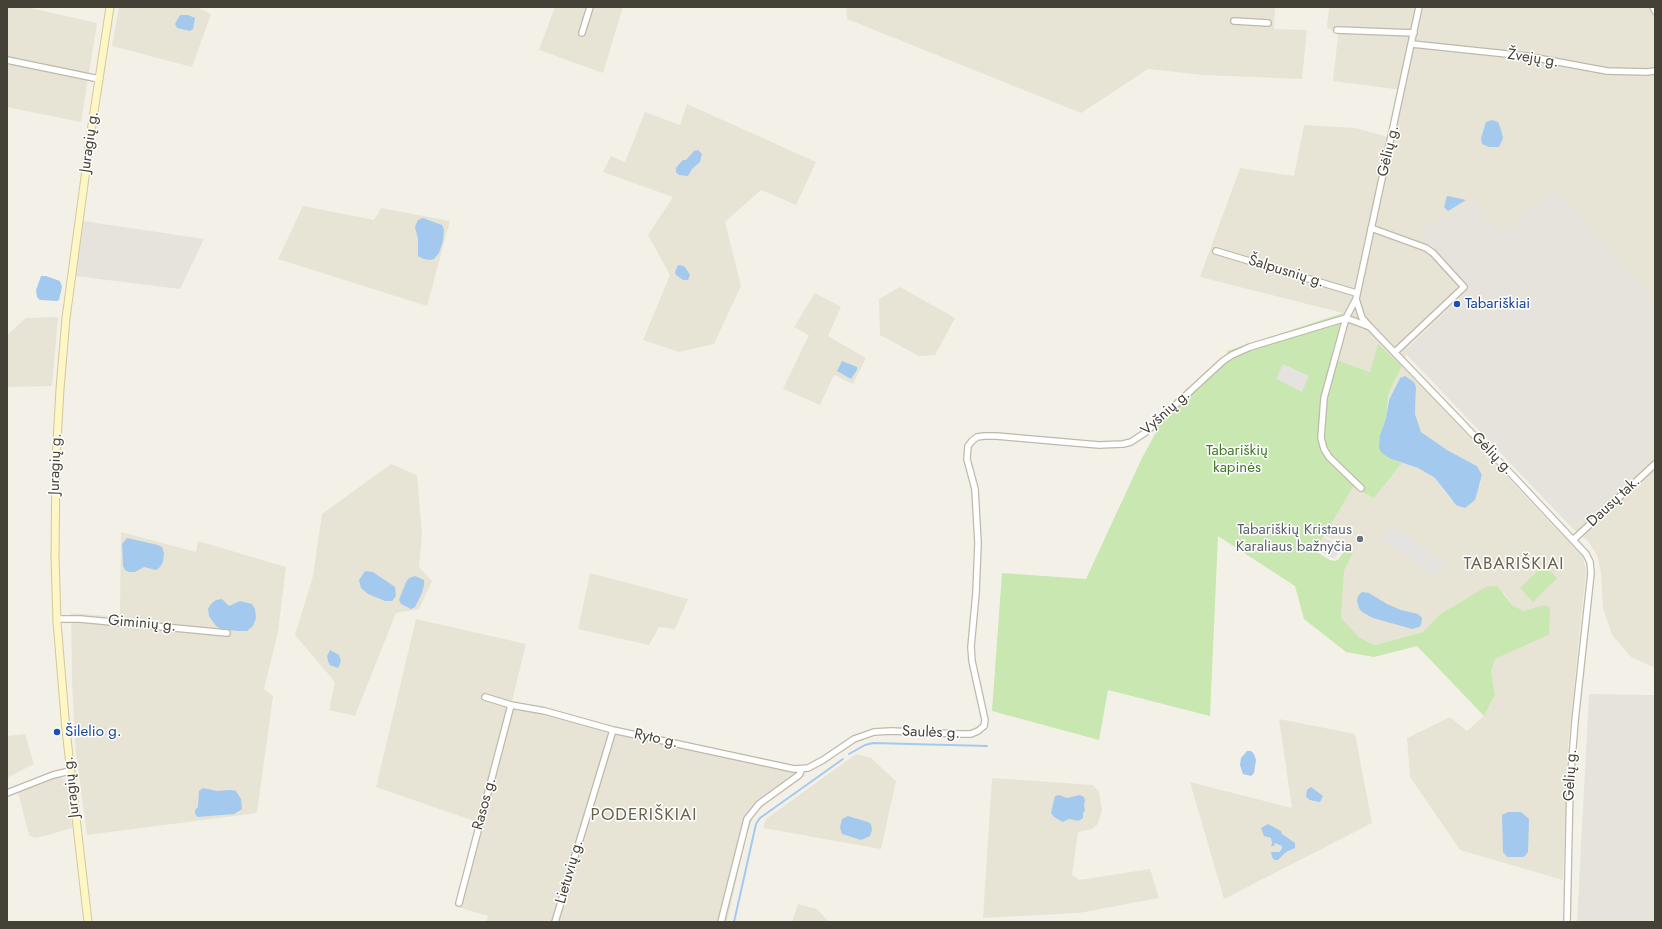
<!DOCTYPE html>
<html>
<head>
<meta charset="utf-8">
<style>
  body { margin:0 }
  #map { position:relative; width:1662px; height:929px; overflow:hidden; background:#f3f1e7; font-family:Jost,sans-serif }
  canvas { display:block }
  .frame { position:absolute; inset:0; border:8px solid #464136; pointer-events:none }
</style>
</head>
<body>
<div id="map">
<canvas width="1662" height="929"></canvas>
<div class="frame"></div>
</div>
<script>
const g = document.querySelector('canvas').getContext('2d');
g.lineJoin = 'round';
function fillPath(path, color) {
  g.fillStyle = color;
  g.fill(path, 'evenodd');
}
function shape(rows) {
  const path = new Path2D();
  for (const r of rows) {
    path.moveTo(r[0], r[1]);
    for (let i = 2; i < r.length; i += 2) path.lineTo(r[i], r[i + 1]);
  }
  return path;
}
function stroke(path, color, width, dash) {
  g.strokeStyle = color;
  g.lineWidth = width;
  g.lineCap = dash ? 'butt' : 'round';
  g.setLineDash(dash || []);
  g.stroke(path);
}
function label(font, color, halo, rows, align = 'center') {
  g.font = font + ' Jost,sans-serif';
  g.lineWidth = 3;
  g.setLineDash([]);
  g.textBaseline = 'middle';
  g.strokeStyle = halo;
  g.fillStyle = color;
  for (const [text, x, y, turn = 0] of rows) {
    g.save();
    g.translate(x, y);
    g.rotate((+turn || 0) * Math.PI / 180);
    g.textAlign = isNaN(turn) ? turn : align;
    if (halo) g.strokeText(text, 0, 0);
    g.fillText(text, 0, 0);
    g.restore();
  }
}
const residential = shape([
  [7,7,26,7,97,23,81,122,7,107],
  [119,7,196,7,211,14,192,67,112,46],
  [555,7,623,7,603,73,539,50],
  [846,7,1275,7,1274,29,1307,30,1302,79,1203,75,1148,69,1081,113,847,19],
  [1329,7,1655,7,1655,304,1556,188,1502,232,1473,200,1430,225,1419,234,1471,288,1407,347,1407,355,1399,363,1378,345,1370,372,1331,358,1343,313,1200,277,1240,168,1294,176,1304,125,1355,128,1392,138,1402,90,1333,81,1338,35,1327,27],
  [687,104,816,162,796,205,761,190,725,222,741,286,714,344,679,352,643,340,670,275,648,235,673,197,603,172,611,156,625,162,645,112,680,125],
  [303,206,374,220,381,208,450,221,427,306,278,259],
  [900,287,955,318,935,355,919,356,880,335,879,299],
  [815,293,841,307,828,336,866,358,853,384,834,375,820,405,783,389,809,335,794,327],
  [58,317,52,386,7,387,7,335,26,318],
  [1402,366,1583,557,1586,572,1568,745,1563,880,1460,850,1410,777,1407,738,1450,717,1467,731,1484,716,1495,695,1491,672,1495,659,1549,635,1545,606,1524,611,1512,605,1504,593,1469,597,1440,614,1423,632,1375,645,1359,637,1341,618,1344,571,1354,551,1324,535,1353,487,1374,498,1402,463,1418,468,1435,478,1452,501,1480,486,1482,475,1477,466,1447,450,1421,432,1415,414,1416,387,1414,382,1400,378,1389,400,1389,392],
  [1655,456,1655,668,1631,657,1612,635,1603,608,1601,572,1597,555,1588,541,1573,529],
  [391,464,417,475,422,534,419,567,432,581,419,609,396,613,355,716,329,710,335,682,295,635,313,576,322,514],
  [121,532,196,552,198,541,286,567,278,632,264,689,273,696,257,813,87,835,76,753,72,681,71,613,120,617],
  [590,573,688,599,675,629,659,627,649,645,578,629],
  [416,619,526,644,511,705,806,775,764,805,754,815,746,837,727,922,486,922,488,916,455,906,477,822,376,787],
  [1279,719,1355,734,1372,823,1224,899,1190,782,1292,808],
  [25,734,34,764,7,778,7,736],
  [856,754,871,758,896,781,881,849,763,828,766,819],
  [58,776,65,780,68,785,72,828,37,838,33,837,29,835,18,792],
  [992,778,1093,785,1099,792,1102,811,1097,825,1092,829,1078,832,1072,875,1079,880,1150,869,1159,898,1079,913,983,918],
  [798,904,817,909,827,920,832,922,792,922]
]);
const industrial = shape([
  [1556,188,1655,304,1655,456,1573,529,1407,355,1407,348,1471,288,1419,234,1430,225,1473,200,1502,232],
  [83,221,204,239,180,289,75,276],
  [1589,694,1655,695,1655,922,1577,922]
]);
const green = shape([
  [1343,313,1331,358,1370,372,1378,344,1402,366,1389,392,1386,418,1380,435,1391,459,1402,463,1374,498,1353,487,1315,551,1330,560,1334,561,1338,560,1347,547,1354,551,1344,571,1341,618,1359,637,1375,645,1423,632,1440,614,1486,587,1497,586,1512,605,1524,611,1545,605,1550,608,1549,635,1495,659,1491,672,1495,695,1484,716,1417,646,1374,657,1346,652,1304,619,1295,586,1218,536,1210,716,1108,690,1099,740,992,711,1002,573,1086,579,1142,458,1161,423,1229,359,1227,351],
  [1544,565,1557,578,1533,602,1520,588]
]);
const parking = shape([
  [1283,364,1309,376,1302,392,1276,379],
  [1391,527,1429,552,1420,566,1382,541],
  [1324,537,1342,547,1334,559,1317,549],
  [1432,554,1445,562,1436,576,1423,568]
]);
const water = shape([
  [180,15,188,15,195,18,193,29,190,31,177,28,175,24],
  [1492,120,1498,122,1501,130,1503,138,1499,147,1489,147,1482,144,1481,138,1486,122],
  [698,150,702,154,700,162,692,169,688,176,679,175,676,172,676,168,679,164,683,160,686,160,694,151],
  [1447,196,1448,196,1466,200,1448,211,1444,207],
  [423,218,442,225,444,230,443,241,439,253,434,259,430,260,424,259,418,256,418,239,415,227,418,220],
  [678,265,684,266,687,270,690,275,688,280,683,280,676,275,675,272],
  [41,276,46,276,60,281,62,287,59,300,57,301,40,300,37,297,36,290],
  [842,361,857,367,857,370,851,379,837,371],
  [1405,376,1414,382,1416,387,1415,414,1421,432,1447,450,1477,466,1482,475,1475,500,1465,508,1456,505,1435,478,1418,468,1391,459,1382,453,1379,448,1380,435,1386,418,1389,400,1400,378],
  [127,538,158,545,162,547,164,553,163,562,160,567,156,570,144,567,135,572,129,572,125,570,123,566,122,544],
  [365,571,373,572,395,587,396,596,392,601,385,601,368,594,361,588,359,580],
  [415,576,424,580,424,585,422,593,415,607,411,609,401,604,399,600,406,582,409,578],
  [1362,592,1369,593,1387,604,1401,610,1418,614,1422,618,1421,625,1419,627,1412,629,1373,618,1362,612,1359,608,1357,601,1358,596],
  [222,599,229,606,240,601,252,604,255,609,256,618,253,626,247,631,238,631,221,629,216,626,209,616,208,609,211,604,216,600],
  [330,650,339,655,341,661,338,668,330,665,328,661,327,656],
  [1247,751,1251,751,1254,754,1256,760,1254,773,1251,776,1243,774,1240,765,1241,758],
  [1311,787,1323,796,1320,802,1310,800,1306,797,1307,790],
  [203,788,217,791,231,790,236,791,241,799,242,809,234,814,197,817,195,813,195,810,198,807,199,791],
  [1059,795,1067,798,1080,795,1084,797,1085,801,1084,805,1085,811,1083,813,1083,818,1078,821,1069,819,1063,822,1054,817,1051,813,1054,800,1055,796],
  [1508,812,1521,812,1529,819,1528,852,1524,857,1507,857,1503,852,1502,815],
  [848,816,868,822,871,824,872,830,870,836,861,840,842,834,840,827,842,819],
  [1268,824,1281,831,1282,834,1295,843,1295,848,1286,852,1278,860,1274,860,1272,857,1271,852,1279,852,1282,849,1282,846,1275,843,1274,846,1271,846,1272,843,1271,838,1264,836,1262,831,1261,828]
]);
const stream = shape([
  [849,754,865,745,873,743,987,746],
  [734,922,756,824,760,818,843,759]
]);
const minor = shape([
  [1419,7,1356,299,1362,318,1370,327,1513,476,1586,554,1590,562,1591,573,1575,721,1570,785,1567,922],
  [1653,7,1655,11],
  [1234,21,1268,23],
  [1337,30,1414,33],
  [582,33,590,7],
  [1412,44,1526,56,1607,71,1647,72,1655,71],
  [7,60,99,79],
  [1371,228,1426,248,1433,253,1464,287,1395,352],
  [1216,251,1356,293],
  [1356,299,1346,318,1324,398,1321,438,1324,449,1329,457,1361,488],
  [1573,540,1655,464],
  [57,619,80,619,227,633],
  [485,697,511,705,545,711,613,730,794,769,808,768,823,760,854,739,874,732,891,731,961,734,971,734,978,731,984,726,985,720,972,661,971,647,976,593,978,543,975,489,967,459,968,446,972,441,977,437,984,436,996,436,1099,445,1123,444,1131,442,1146,432,1223,361,1232,355,1250,347,1346,318,1370,327],
  [7,793,53,775,70,771],
  [459,903,511,705],
  [555,922,613,730],
  [721,922,747,819,759,804,799,775,802,769]
]);
const secondary = shape([
  [88,922,66,730,57,622,55,557,56,460,60,389,66,318,92,125,110,7]
]);
const markers = [
  [1457,304,4,"#1a4fb4"],
  [1360,539,4,"#6b7280"],
  [57,732,4,"#1a4fb4"]
];
const streetNames = [
  ["Žvejų g.",1533,59,9],
  ["Juragių g.",90,142,-82],
  ["Gėlių g.",1389,151,-77],
  ["Šalpusnių g.",1286,272,17],
  ["Vyšnių g.",1166,413,-42],
  ["Gėlių g.",1492,454,46],
  ["Juragių g.",56,464,-88],
  ["Dausų tak.",1614,502,-43],
  ["Giminių g.",142,624,5],
  ["Saulės g.",931,733,2],
  ["Ryto g.",656,739,12],
  ["Gėlių g.",1571,775,-87],
  ["Juragių g.",72,787,-96],
  ["Rasos g.",485,804,-75],
  ["Lietuvių g.",570,872,-74]
];
const transitNames = [
  ["Tabariškiai",1465,304],
  ["Šilelio g.",65,732]
];
const parkNames = [
  ["Tabariškių",1237,451],
  ["kapinės",1237,468]
];
const worshipNames = [
  ["Tabariškių Kristaus",1352,530],
  ["Karaliaus bažnyčia",1352,547]
];
const quarterNames = [
  ["TABARIŠKIAI",1514,565],
  ["PODERIŠKIAI",644,816]
];
fillPath(residential, '#e7e3d5');
fillPath(industrial, '#e6e2dc');
fillPath(green, '#c9e7b0');
fillPath(parking, '#e4e3df');
fillPath(water, '#a4c9ef');
stroke(stream, '#a4c9ef', 2);
stroke(minor, '#bfb9aa', 8);
stroke(secondary, '#d3c997', 9);
stroke(minor, '#fff', 5.5);
stroke(secondary, '#fef6c6', 7);
for (const [x, y, r, color] of markers) {
  const dot = new Path2D();
  dot.arc(x, y, r, 0, 2 * Math.PI);
  g.fillStyle = color;
  g.fill(dot);
  stroke(dot, '#fff', 1.5);
}
label('15px', '#464136', '#fff', streetNames);
label('15px', '#164399', '#fff', transitNames, 'left');
label('15px', '#40782a', '#fff', parkNames);
label('15px', '#5b616d', '#fff', worshipNames, 'right');
g.letterSpacing = '1px';
label('17px', '#69614d', '#fff', quarterNames);
g.letterSpacing = '0px';
</script>
</body>
</html>
